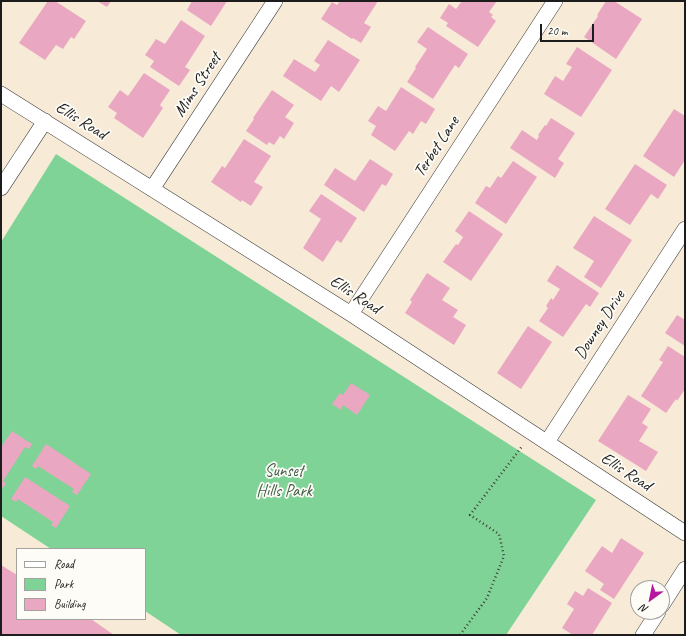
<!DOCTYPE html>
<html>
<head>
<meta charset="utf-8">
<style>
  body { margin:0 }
  #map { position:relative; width:686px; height:636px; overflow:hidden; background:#f7ebd8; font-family:Caveat,sans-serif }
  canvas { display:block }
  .frame { position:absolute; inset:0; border:2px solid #1c1c1c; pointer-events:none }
  .legend { position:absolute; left:16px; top:548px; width:130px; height:72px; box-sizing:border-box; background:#fdfcf7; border:1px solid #a3a29f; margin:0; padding:5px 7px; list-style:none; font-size:12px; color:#1c1c1c }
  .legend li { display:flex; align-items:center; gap:8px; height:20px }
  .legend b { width:20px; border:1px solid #a3a29f }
  .north { position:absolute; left:630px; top:580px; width:40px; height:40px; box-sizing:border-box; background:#fdfcf7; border:1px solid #a3a29f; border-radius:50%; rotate:213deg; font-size:11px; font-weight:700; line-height:16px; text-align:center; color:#1c1c1c }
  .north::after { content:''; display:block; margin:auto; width:14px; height:18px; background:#b5179e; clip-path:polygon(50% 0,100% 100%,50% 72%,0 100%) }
  .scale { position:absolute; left:540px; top:24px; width:54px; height:18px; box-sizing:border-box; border:2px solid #1c1c1c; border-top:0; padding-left:5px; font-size:12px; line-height:14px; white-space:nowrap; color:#1c1c1c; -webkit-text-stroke:3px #fdfcf7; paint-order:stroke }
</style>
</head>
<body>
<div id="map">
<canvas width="686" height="636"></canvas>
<div class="frame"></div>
<ul class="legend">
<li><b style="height:5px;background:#fff"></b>Road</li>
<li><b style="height:11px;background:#80d396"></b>Park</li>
<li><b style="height:11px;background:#eaa7c1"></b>Building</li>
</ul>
<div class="north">N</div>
<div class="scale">20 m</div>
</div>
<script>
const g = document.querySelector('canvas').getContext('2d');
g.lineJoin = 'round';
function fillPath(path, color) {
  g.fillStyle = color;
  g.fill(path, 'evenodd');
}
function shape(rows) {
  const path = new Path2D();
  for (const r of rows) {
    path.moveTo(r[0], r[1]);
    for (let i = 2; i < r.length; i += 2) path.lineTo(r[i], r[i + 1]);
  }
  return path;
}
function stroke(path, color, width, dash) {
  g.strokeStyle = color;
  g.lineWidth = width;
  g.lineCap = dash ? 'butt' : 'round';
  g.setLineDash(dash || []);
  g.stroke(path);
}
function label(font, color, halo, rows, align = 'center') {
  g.font = font + ' Caveat,sans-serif';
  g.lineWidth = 3.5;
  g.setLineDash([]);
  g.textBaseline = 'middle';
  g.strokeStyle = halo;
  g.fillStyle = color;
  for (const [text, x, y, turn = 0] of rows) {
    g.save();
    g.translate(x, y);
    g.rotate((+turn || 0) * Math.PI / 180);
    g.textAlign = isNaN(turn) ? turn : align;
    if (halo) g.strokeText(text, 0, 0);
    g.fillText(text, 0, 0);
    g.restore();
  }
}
const green = shape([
  [56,154,596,500,506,635,181,635,145,611,145,549,51,549,1,516,1,242]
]);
const building = shape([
  [48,1,55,1,86,21,74,39,71,37,63,49,56,45,45,60,19,43],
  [97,1,111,1,107,7],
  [192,1,227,1,211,26,187,10],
  [340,1,378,1,364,23,371,27,361,43,353,38,352,39,321,19,332,2,337,5],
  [462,1,497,1,489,12,493,15,491,17,496,21,478,47,446,26,448,23,440,18,449,4,456,9],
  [606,1,614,1,642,19,616,59,584,37,598,16,597,15],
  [181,20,205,36,185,67,190,70,179,86,150,67,154,61,145,55,156,39,165,44],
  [428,27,468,54,459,68,455,65,433,99,407,82,416,68,415,67,427,49,417,42],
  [328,40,360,60,339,92,331,86,321,101,283,76,294,59,315,72,320,65,314,61],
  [577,47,612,70,581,117,544,94,555,76,563,81,572,67,566,64],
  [144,73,170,90,160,105,163,108,143,138,114,118,117,113,108,107,120,90,128,96],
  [401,87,435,109,426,124,421,121,413,134,409,131,395,151,371,135,376,126,368,121,378,106,386,111],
  [272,90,294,105,285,117,294,123,284,139,280,136,274,145,269,142,267,145,246,131,254,119,253,118],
  [674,109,685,116,685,160,674,177,643,156],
  [551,118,575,133,558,159,564,163,555,178,510,148,522,130,537,140,539,136,538,135,545,125,546,126],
  [244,139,271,156,254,182,263,187,251,206,242,200,241,202,211,182,222,166,225,168],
  [370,159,393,174,386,186,382,184,364,212,324,185,335,168,355,181],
  [513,161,537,177,506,224,475,203,486,186,490,188,498,176,501,178],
  [635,164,667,185,658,199,651,194,630,225,605,209],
  [321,194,357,218,341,243,337,240,323,262,303,248,321,219,309,211],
  [469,211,503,234,471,281,443,262,456,244,458,245,463,237,455,231],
  [594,216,632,240,601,288,584,277,594,261,573,248],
  [557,265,599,293,590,307,586,304,563,337,539,321,548,308,546,306,551,298,553,300,560,289,547,281],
  [427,273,450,288,442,300,458,310,453,317,466,325,454,345,405,313,412,302,410,300],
  [677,315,685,320,685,346,665,333],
  [528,326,552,342,521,389,497,373],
  [668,346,685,357,685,389,677,401,676,399,666,413,641,396,663,362,659,360],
  [351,383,370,395,357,415,343,405,341,410,332,404,340,393,343,395],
  [628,395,651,409,642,423,648,427,639,441,658,452,646,471,598,441],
  [12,431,32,444,29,449,25,447,3,481,6,483,3,488,1,486,1,447],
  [46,444,91,474,77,495,72,492,74,489,38,466,36,469,32,466],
  [25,477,70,506,56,528,51,525,53,522,18,499,16,502,11,499],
  [621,538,644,553,614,599,600,590,604,584,585,571,602,546,612,553],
  [1,565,17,575,17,619,91,619,114,635,1,635],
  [588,588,612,603,592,635,573,635,562,628,574,609,567,604,575,591,583,596]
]);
const path = shape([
  [460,635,487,598,504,556,499,534,470,515,523,445]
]);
const street = shape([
  [1,94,351,314,685,533],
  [1,188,45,121],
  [152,189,275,1],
  [351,314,555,1],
  [547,442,685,229],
  [662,605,685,569],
  [643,635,658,612]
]);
const streetNames = [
  ["Mims Street",198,85,-57],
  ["Ellis Road",81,121,32],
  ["Terbet Lane",437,147,-57],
  ["Ellis Road",355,295,33],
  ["Downey Drive",600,325,-57],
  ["Ellis Road",626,472,33]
];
const parkNames = [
  ["Sunset",284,472],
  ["Hills Park",284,492]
];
fillPath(green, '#80d396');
fillPath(building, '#eaa7c1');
stroke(street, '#3d3b38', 16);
stroke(path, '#3d3b38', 2.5, [1, 3]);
stroke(street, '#fff', 15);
label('17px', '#1c1c1c', '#fdfcf7', streetNames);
label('17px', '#3f5c47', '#fdfcf7', parkNames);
</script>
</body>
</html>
